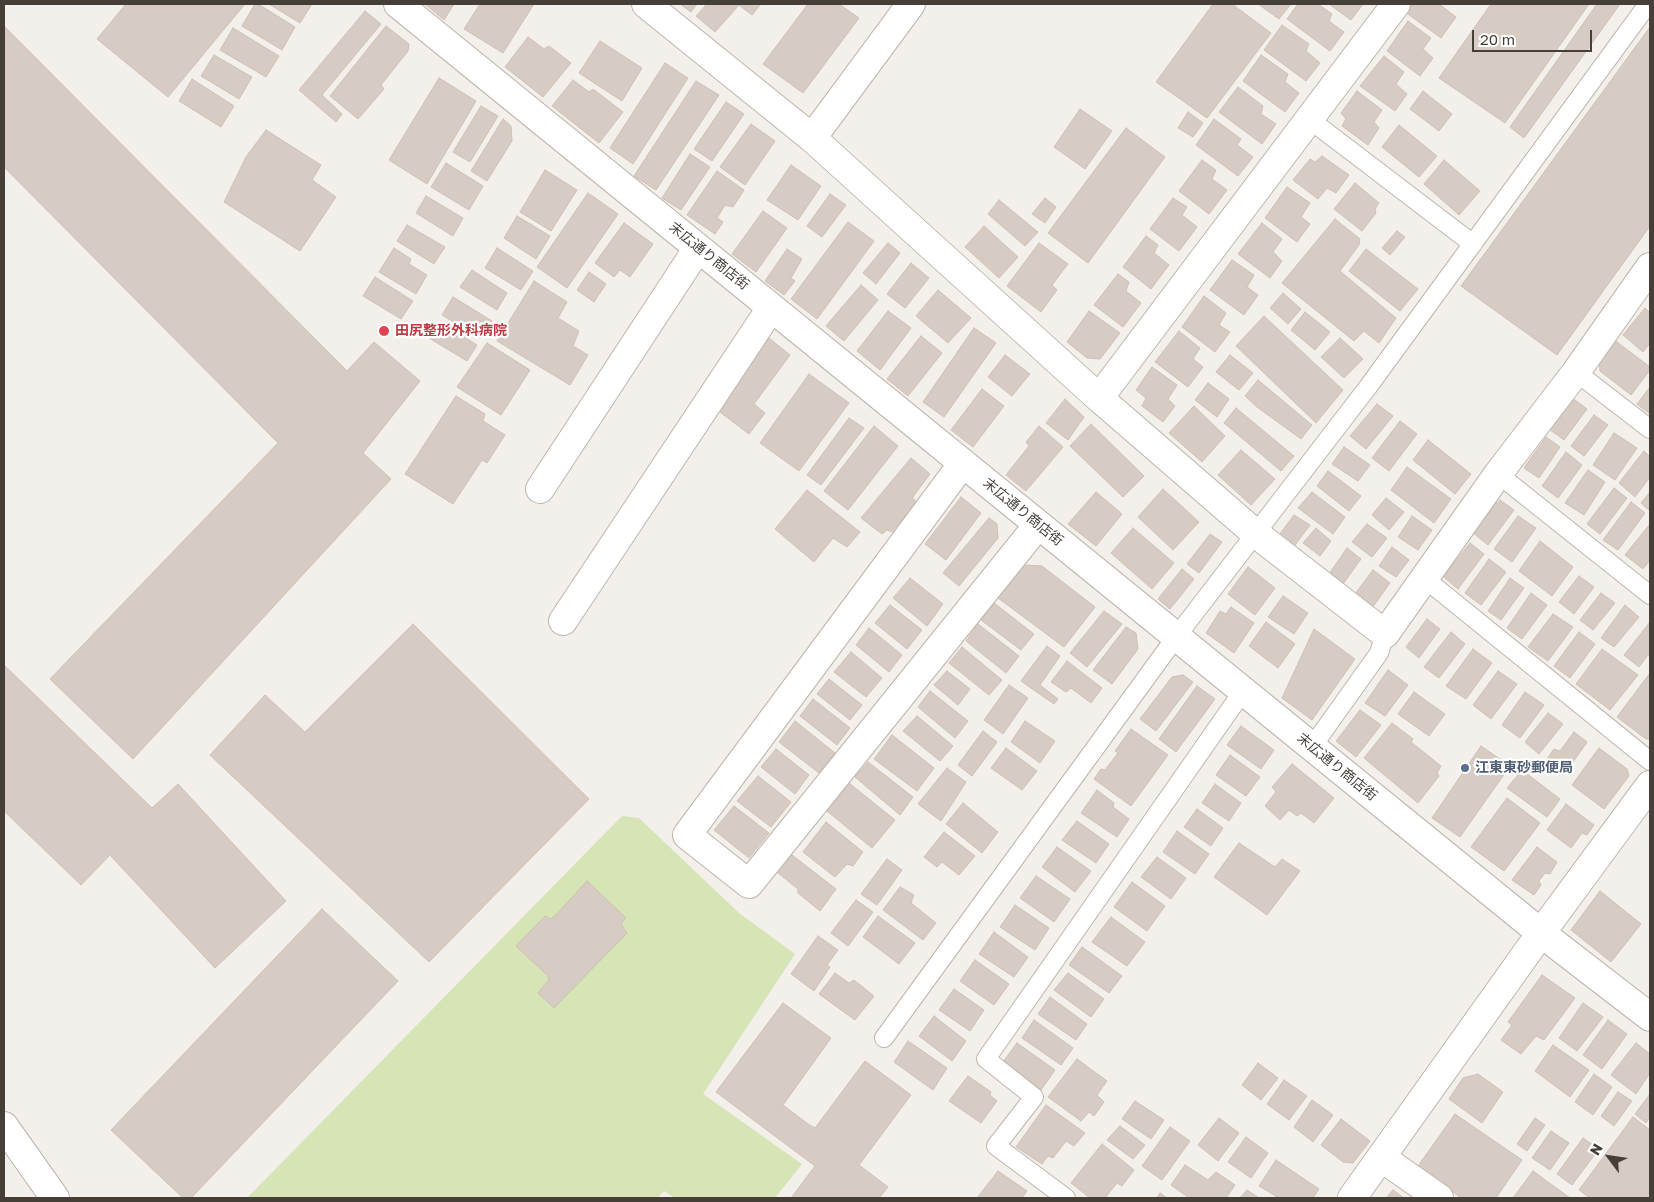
<!DOCTYPE html>
<html>
<head>
<meta charset="utf-8">
<style>
  body { margin:0 }
  #map { position:relative; width:1654px; height:1202px; overflow:hidden; background:#f3efea; font-family:"Golos Text",sans-serif }
  canvas { display:block }
  .frame { position:absolute; inset:0; border:5px solid #463f38; pointer-events:none }
  .north { position:absolute; left:1584px; top:1132px; width:50px; height:50px; -webkit-text-stroke:4px #fff; paint-order:stroke; rotate:301deg; font-size:14px; font-weight:700; line-height:20px; text-align:center; color:#463f38 }
  .north::after { content:''; display:block; margin:auto; width:18px; height:22px; background:#463f38; clip-path:polygon(50% 0,100% 100%,50% 72%,0 100%) }
  .scale { position:absolute; left:1472px; top:30px; width:120px; height:22px; box-sizing:border-box; border:2px solid #463f38; border-top:0; padding-left:6px; font-size:15px; line-height:18px; white-space:nowrap; color:#463f38; -webkit-text-stroke:4px #fff; paint-order:stroke }
</style>
</head>
<body>
<div id="map">
<canvas width="1654" height="1202"></canvas>
<div class="frame"></div>
<div class="north">N</div>
<div class="scale">20 m</div>
</div>
<script>
const g = document.querySelector('canvas').getContext('2d');
g.lineJoin = 'round';
function fillPath(path, color) {
  g.fillStyle = color;
  g.fill(path, 'evenodd');
}
function shape(rows) {
  const path = new Path2D();
  for (const r of rows) {
    path.moveTo(r[0], r[1]);
    for (let i = 2; i < r.length; i += 2) path.lineTo(r[i], r[i + 1]);
  }
  return path;
}
function stroke(path, color, width, dash) {
  g.strokeStyle = color;
  g.lineWidth = width;
  g.lineCap = dash ? 'butt' : 'round';
  g.setLineDash(dash || []);
  g.stroke(path);
}
function label(font, color, halo, rows, align = 'center') {
  g.font = font + ' "Golos Text","Noto Sans JP",sans-serif';
  g.lineWidth = 4.5;
  g.setLineDash([]);
  g.textBaseline = 'middle';
  g.strokeStyle = halo;
  g.fillStyle = color;
  for (const [text, x, y, turn = 0] of rows) {
    g.save();
    g.translate(x, y);
    g.rotate((+turn || 0) * Math.PI / 180);
    g.textAlign = isNaN(turn) ? turn : align;
    if (halo) g.strokeText(text, 0, 0);
    g.fillText(text, 0, 0);
    g.restore();
  }
}
const green = shape([
  [622,816,639,818,739,913,795,954,703,1094,802,1164,775,1198,675,1198,664,1191,657,1198,247,1198]
]);
const building = shape([
  [126,4,245,4,168,97,97,39,126,4],
  [255,4,258,4,295,27,282,50,242,26,255,4],
  [269,4,312,4,300,23,269,4],
  [425,4,454,4,444,20,425,4],
  [480,4,534,4,503,53,464,29,480,4],
  [680,4,697,4,691,12,680,4],
  [707,4,761,4,752,15,739,5,715,32,696,16,707,4],
  [808,4,839,4,859,18,803,93,763,64,808,4],
  [1213,4,1232,4,1271,33,1207,118,1156,82,1213,4],
  [1258,4,1291,4,1279,19,1258,4],
  [1298,4,1318,4,1332,14,1329,21,1344,32,1330,51,1287,19,1298,4],
  [1329,4,1363,4,1351,20,1329,4],
  [1405,4,1439,4,1456,17,1441,38,1401,9,1405,4],
  [1491,4,1589,4,1505,123,1439,78,1491,4],
  [1597,4,1620,4,1524,138,1510,127,1597,4],
  [365,11,381,24,322,95,342,114,336,122,299,90,365,11],
  [1408,21,1431,38,1423,49,1433,58,1420,76,1387,51,1408,21],
  [1282,25,1309,44,1306,51,1320,63,1306,81,1264,50,1282,25],
  [4,26,347,371,374,342,420,381,363,453,391,479,133,759,50,679,278,443,4,167,4,26],
  [386,26,409,44,408,51,381,85,384,89,358,119,330,96,386,26],
  [1650,27,1650,226,1557,355,1461,286,1650,27],
  [233,28,279,56,266,77,220,50,233,28],
  [528,37,544,49,549,46,571,63,543,97,505,67,528,37],
  [600,41,642,68,622,101,579,73,600,41],
  [214,55,252,77,239,99,201,76,214,55],
  [1261,55,1288,74,1285,82,1299,93,1285,112,1243,81,1261,55],
  [1384,56,1404,72,1396,84,1407,94,1395,111,1360,86,1384,56],
  [665,63,688,78,633,164,610,148,665,63],
  [439,78,476,101,427,184,389,160,439,78],
  [192,79,234,106,221,127,179,101,192,79],
  [573,80,589,92,593,89,623,112,599,143,552,106,573,80],
  [696,81,719,95,656,190,634,176,696,81],
  [1238,87,1263,106,1261,114,1276,124,1262,144,1219,112,1238,87],
  [1357,91,1382,110,1374,122,1379,128,1368,145,1342,126,1346,119,1341,113,1357,91],
  [1423,91,1452,114,1439,131,1410,109,1423,91],
  [726,102,744,114,712,161,694,149,726,102],
  [481,106,498,116,470,162,453,152,481,106],
  [1080,109,1112,131,1085,169,1054,147,1080,109],
  [1188,112,1203,123,1193,137,1178,128,1188,112],
  [503,119,511,126,512,141,487,181,471,171,503,119],
  [1214,119,1241,139,1237,145,1253,157,1238,176,1196,145,1214,119],
  [751,124,775,141,745,185,720,167,751,124],
  [1399,125,1437,156,1419,177,1382,147,1399,125],
  [1126,128,1165,157,1088,263,1048,233,1126,128],
  [266,130,321,165,312,180,336,197,300,251,224,202,246,157,266,130],
  [690,154,710,167,681,210,662,198,690,154],
  [1322,156,1349,175,1336,193,1327,188,1318,199,1293,180,1310,159,1315,162,1322,156],
  [1202,160,1216,170,1212,179,1227,190,1209,214,1179,191,1202,160],
  [1444,160,1480,191,1459,215,1424,184,1444,160],
  [446,163,483,186,469,210,431,187,446,163],
  [791,165,821,186,798,220,767,200,791,165],
  [545,170,577,190,551,231,520,212,545,170],
  [717,171,744,190,733,207,725,205,717,218,723,222,715,234,687,215,717,171],
  [1355,183,1379,203,1375,209,1376,213,1362,231,1334,209,1355,183],
  [1287,187,1310,203,1301,217,1310,224,1297,242,1265,218,1287,187],
  [588,193,618,214,567,288,537,267,588,193],
  [830,194,846,205,822,237,807,226,830,194],
  [426,196,463,218,453,236,416,213,426,196],
  [1045,198,1056,207,1045,223,1032,214,1045,198],
  [1173,198,1187,207,1182,215,1197,227,1179,251,1150,229,1173,198],
  [999,200,1038,232,1025,246,988,214,999,200],
  [763,211,787,228,756,272,732,254,763,211],
  [517,216,550,236,536,259,504,238,517,216],
  [1335,219,1360,239,1359,245,1340,271,1396,318,1379,343,1364,331,1354,341,1282,283,1335,219],
  [848,222,874,241,817,319,791,299,848,222],
  [624,223,653,244,630,277,620,270,614,277,595,263,624,223],
  [1262,223,1282,239,1273,252,1282,261,1270,278,1238,254,1262,223],
  [407,225,445,247,434,264,397,241,407,225],
  [984,226,1018,257,999,278,965,247,984,226],
  [1397,231,1405,237,1390,255,1382,248,1397,231],
  [1146,236,1158,245,1154,253,1169,265,1151,289,1123,267,1146,236],
  [888,243,900,253,876,284,863,273,888,243],
  [1039,243,1068,264,1052,285,1057,290,1041,312,1007,286,1039,243],
  [394,248,411,259,409,264,427,275,416,294,379,272,394,248],
  [497,248,533,271,521,290,485,268,497,248],
  [787,249,802,259,791,278,795,281,784,295,765,281,787,249],
  [1366,249,1418,289,1400,311,1349,271,1366,249],
  [1232,260,1254,275,1247,287,1258,295,1244,315,1210,290,1232,260],
  [911,263,929,278,905,308,887,294,911,263],
  [472,270,507,293,497,310,460,287,472,270],
  [589,272,606,284,594,302,577,290,589,272],
  [1118,274,1129,282,1126,291,1141,303,1123,327,1094,305,1118,274],
  [375,277,413,301,401,319,363,296,375,277],
  [534,281,567,302,558,318,579,331,573,346,588,355,570,385,497,341,534,281],
  [861,285,878,300,844,341,826,326,861,285],
  [938,290,971,318,948,343,916,316,938,290],
  [1283,293,1301,309,1288,324,1270,308,1283,293],
  [1204,296,1226,313,1219,325,1230,332,1215,352,1182,327,1204,296],
  [453,297,492,321,481,338,442,315,453,297],
  [1645,308,1650,313,1650,343,1643,352,1623,335,1645,308],
  [888,311,911,328,880,370,857,351,888,311],
  [1089,311,1120,333,1100,359,1087,358,1067,342,1089,311],
  [1305,312,1330,332,1315,350,1291,330,1305,312],
  [1264,316,1343,390,1316,423,1236,346,1264,316],
  [441,322,477,345,467,361,429,338,441,322],
  [974,328,996,343,944,417,923,402,974,328],
  [1179,331,1200,348,1193,359,1203,367,1188,387,1155,362,1179,331],
  [921,336,942,353,908,396,887,379,921,336],
  [769,338,790,355,754,404,765,413,749,434,716,409,769,338],
  [1340,338,1363,359,1344,378,1321,357,1340,338],
  [1613,339,1650,367,1650,370,1631,395,1600,371,1599,358,1613,339],
  [487,343,530,370,501,415,457,387,487,343],
  [1005,355,1030,374,1012,396,988,377,1005,355],
  [1230,355,1253,373,1239,390,1216,372,1230,355],
  [1152,367,1177,385,1168,399,1175,406,1163,422,1142,406,1146,398,1136,390,1152,367],
  [809,374,849,403,799,471,760,443,809,374],
  [1258,380,1312,425,1301,439,1257,407,1245,396,1258,380],
  [1208,383,1229,399,1217,417,1195,400,1208,383],
  [1650,387,1650,414,1637,404,1650,387],
  [982,389,1004,406,973,447,951,430,982,389],
  [456,396,485,414,483,421,505,435,487,463,482,460,453,504,405,474,456,396],
  [1065,399,1084,417,1068,440,1046,423,1065,399],
  [1575,400,1587,409,1564,440,1549,429,1569,401,1575,400],
  [1377,404,1393,416,1366,449,1350,436,1377,404],
  [1194,406,1225,436,1202,462,1169,433,1194,406],
  [1236,408,1294,456,1281,471,1224,423,1236,408],
  [1594,415,1608,425,1584,456,1571,446,1594,415],
  [849,418,864,428,821,485,807,475,849,418],
  [1400,421,1417,434,1389,471,1372,458,1400,421],
  [1091,424,1144,476,1123,497,1070,446,1091,424],
  [874,426,898,446,848,510,824,491,874,426],
  [1039,426,1063,447,1026,491,1006,475,1029,446,1026,442,1039,426],
  [1614,433,1637,448,1615,480,1593,465,1614,433],
  [1546,437,1560,447,1539,478,1524,468,1546,437],
  [1428,440,1471,474,1455,494,1413,460,1428,440],
  [1344,447,1370,465,1358,481,1332,464,1344,447],
  [1241,450,1275,479,1251,505,1218,475,1241,450],
  [1644,451,1650,457,1650,477,1635,497,1619,483,1644,451],
  [1566,452,1582,465,1558,498,1542,486,1566,452],
  [911,458,930,474,912,498,917,502,892,532,887,530,882,534,861,518,911,458],
  [1407,467,1451,499,1434,523,1391,490,1407,467],
  [1588,470,1605,482,1584,515,1565,503,1588,470],
  [1328,471,1361,496,1349,511,1317,486,1328,471],
  [1614,488,1627,498,1600,534,1587,524,1614,488],
  [1163,489,1199,522,1173,550,1138,517,1163,489],
  [807,490,860,532,847,547,833,538,814,562,775,529,807,490],
  [1096,492,1122,514,1096,546,1068,524,1096,492],
  [1312,492,1345,517,1333,534,1298,508,1312,492],
  [1650,492,1650,511,1641,503,1650,492],
  [961,497,981,513,946,560,925,544,961,497],
  [1386,498,1404,512,1389,530,1372,515,1386,498],
  [1500,500,1514,510,1488,545,1472,532,1493,502,1498,503,1500,500],
  [1631,502,1645,513,1618,550,1603,540,1631,502],
  [1294,515,1310,525,1292,549,1277,538,1294,515],
  [1412,516,1432,530,1418,550,1398,537,1412,516],
  [1518,516,1536,528,1512,562,1494,549,1518,516],
  [989,518,997,524,998,538,959,586,943,573,989,518],
  [1367,524,1387,538,1372,557,1352,542,1367,524],
  [1650,524,1650,560,1643,569,1625,555,1650,524],
  [1133,528,1174,563,1152,589,1111,553,1133,528],
  [1316,528,1331,541,1320,556,1303,543,1316,528],
  [1210,534,1222,542,1199,573,1187,564,1210,534],
  [1540,541,1573,567,1552,596,1519,571,1540,541],
  [1470,543,1484,554,1458,589,1445,578,1444,575,1470,543],
  [1392,547,1409,560,1396,577,1379,566,1392,547],
  [1347,548,1361,559,1343,584,1329,574,1347,548],
  [1489,559,1506,572,1481,605,1465,593,1489,559],
  [1022,565,1042,566,1095,607,1064,647,998,598,1022,565],
  [1248,567,1275,588,1255,615,1228,594,1248,567],
  [1182,569,1194,579,1170,609,1158,599,1182,569],
  [1373,570,1390,583,1372,608,1355,594,1373,570],
  [1579,576,1594,587,1574,614,1559,602,1579,576],
  [910,578,943,604,927,626,893,598,910,578],
  [1510,578,1524,588,1501,620,1488,611,1510,578],
  [1531,593,1547,605,1522,639,1507,628,1531,593],
  [1601,593,1615,603,1593,630,1580,620,1601,593],
  [1283,596,1308,613,1294,634,1268,617,1283,596],
  [994,603,1034,634,1021,650,981,620,994,603],
  [890,605,922,630,907,649,875,623,890,605],
  [1625,605,1639,617,1614,647,1601,638,1625,605],
  [1231,607,1254,623,1234,653,1206,633,1220,611,1226,614,1231,607],
  [1104,611,1122,624,1087,667,1070,653,1104,611],
  [1553,614,1573,627,1548,661,1528,647,1553,614],
  [1427,619,1440,629,1419,658,1406,647,1427,619],
  [1266,622,1295,644,1278,668,1249,646,1266,622],
  [1650,622,1650,655,1648,655,1639,667,1624,655,1650,622],
  [413,624,589,799,429,962,210,755,265,695,305,732,413,624],
  [978,624,1019,656,1006,673,966,641,978,624],
  [1126,627,1136,633,1138,649,1112,684,1093,670,1126,627],
  [869,628,902,655,889,672,856,645,869,628],
  [1314,629,1355,659,1312,720,1282,698,1314,629],
  [1451,632,1465,644,1439,678,1424,667,1451,632],
  [1579,632,1595,644,1570,678,1554,666,1579,632],
  [1047,646,1060,656,1040,685,1058,699,1054,704,1021,681,1047,646],
  [962,647,1002,680,989,695,949,663,962,647],
  [1473,649,1492,663,1466,699,1446,686,1473,649],
  [1602,649,1638,675,1610,710,1576,684,1602,649],
  [851,652,882,678,866,697,834,672,851,652],
  [1067,661,1102,688,1091,703,1071,688,1066,692,1051,682,1067,661],
  [4,665,152,808,178,784,286,901,215,968,110,855,81,885,4,811,4,665],
  [1388,670,1408,685,1385,716,1365,703,1388,670],
  [947,671,970,689,958,705,934,685,947,671],
  [1498,671,1517,684,1491,719,1473,705,1498,671],
  [1650,673,1650,739,1646,739,1617,717,1650,673],
  [1183,675,1193,682,1156,731,1140,719,1172,677,1183,675],
  [829,679,862,705,850,720,817,694,829,679],
  [1009,685,1028,698,1003,734,984,720,1009,685],
  [1197,686,1215,699,1176,752,1159,739,1197,686],
  [930,691,968,721,955,738,918,707,930,691],
  [1414,692,1445,714,1429,736,1398,714,1414,692],
  [1525,692,1544,705,1520,738,1502,725,1525,692],
  [813,699,850,728,837,745,800,716,813,699],
  [1360,710,1381,725,1356,757,1336,741,1360,710],
  [1548,713,1563,724,1539,754,1525,742,1548,713],
  [917,716,953,746,940,761,903,731,917,716],
  [795,721,835,753,819,773,779,742,795,721],
  [1025,721,1055,741,1040,763,1011,742,1025,721],
  [1392,723,1413,739,1411,742,1441,766,1437,773,1439,776,1418,803,1364,758,1392,723],
  [1241,726,1274,750,1261,769,1227,745,1241,726],
  [1131,729,1168,755,1131,806,1094,779,1101,769,1105,770,1118,753,1115,751,1131,729],
  [983,731,997,742,972,776,958,765,983,731],
  [1574,732,1587,742,1564,775,1545,762,1554,749,1560,751,1574,732],
  [892,735,934,768,917,791,874,759,892,735],
  [1481,746,1510,766,1460,837,1432,818,1481,746],
  [1006,748,1037,771,1022,790,991,768,1006,748],
  [1599,748,1627,769,1629,776,1604,809,1572,785,1599,748],
  [776,749,809,775,795,794,761,767,776,749],
  [1230,755,1260,777,1246,796,1216,775,1230,755],
  [868,762,913,797,900,815,855,777,868,762],
  [1292,764,1334,798,1314,823,1301,813,1297,816,1289,810,1280,820,1265,806,1276,792,1272,787,1292,764],
  [947,768,966,782,941,821,918,804,947,768],
  [1522,770,1560,799,1547,817,1507,788,1522,770],
  [758,776,791,802,771,827,737,801,758,776],
  [849,783,895,820,872,848,827,811,849,783],
  [1215,784,1241,803,1229,821,1202,803,1215,784],
  [1097,790,1114,803,1113,807,1129,819,1117,837,1081,813,1097,790],
  [1507,798,1540,823,1504,871,1471,847,1507,798],
  [963,803,998,832,982,853,946,824,963,803],
  [1566,804,1594,825,1587,835,1582,833,1571,848,1547,830,1566,804],
  [734,806,769,833,749,858,714,830,734,806],
  [1197,809,1223,828,1211,846,1184,827,1197,809],
  [1077,821,1109,844,1096,863,1062,840,1077,821],
  [826,822,863,852,853,866,847,864,835,877,803,852,826,822],
  [1177,831,1209,854,1195,874,1163,852,1177,831],
  [944,832,975,856,959,875,942,862,937,867,924,857,944,832],
  [1239,843,1275,867,1282,859,1300,871,1267,915,1214,877,1239,843],
  [1057,847,1091,871,1075,892,1042,867,1057,847],
  [1537,847,1557,862,1550,874,1545,873,1539,881,1541,885,1534,895,1512,880,1537,847],
  [792,855,836,889,820,911,798,893,798,889,778,873,792,855],
  [1157,857,1186,878,1171,899,1141,877,1157,857],
  [887,859,902,870,877,905,861,894,887,859],
  [1036,876,1070,899,1054,922,1020,898,1036,876],
  [587,881,626,918,621,924,627,933,554,1008,538,993,549,980,548,976,516,946,545,916,550,919,554,917,587,881],
  [1132,882,1165,906,1147,931,1114,907,1132,882],
  [900,887,914,895,911,903,936,923,923,940,883,910,900,887],
  [1600,891,1641,924,1611,962,1571,930,1600,891],
  [856,900,873,912,848,946,831,933,856,900],
  [1015,905,1049,928,1035,950,1000,927,1015,905],
  [322,909,398,981,191,1198,183,1198,111,1130,322,909],
  [878,916,915,943,899,964,863,937,878,916],
  [1111,917,1145,942,1127,966,1092,942,1111,917],
  [994,932,1028,957,1014,977,979,954,994,932],
  [818,936,838,950,827,965,830,967,814,991,791,974,818,936],
  [1082,947,1122,976,1109,993,1069,965,1082,947],
  [975,960,1009,984,994,1005,960,981,975,960],
  [835,973,849,983,854,980,874,996,855,1020,819,994,835,973],
  [1068,973,1104,999,1091,1017,1054,990,1068,973],
  [1542,975,1575,998,1544,1040,1536,1036,1521,1054,1501,1040,1512,1025,1508,1022,1542,975],
  [954,989,984,1010,970,1031,939,1010,954,989],
  [1050,997,1087,1024,1076,1040,1038,1014,1050,997],
  [783,1003,831,1038,783,1105,808,1124,815,1128,865,1061,911,1095,859,1165,888,1187,879,1198,791,1198,815,1166,716,1092,783,1003],
  [1583,1003,1603,1017,1577,1051,1559,1038,1583,1003],
  [934,1016,966,1041,952,1061,919,1036,934,1016],
  [1034,1020,1073,1048,1061,1065,1022,1038,1034,1020],
  [1608,1020,1627,1034,1602,1069,1583,1055,1608,1020],
  [908,1041,947,1068,933,1090,894,1062,908,1041],
  [1017,1043,1055,1070,1041,1090,1003,1062,1017,1043],
  [1636,1043,1650,1054,1650,1073,1636,1094,1611,1075,1636,1043],
  [1553,1045,1589,1070,1570,1097,1535,1071,1553,1045],
  [1077,1059,1107,1081,1097,1095,1104,1102,1094,1116,1089,1112,1081,1121,1048,1097,1077,1059],
  [1258,1063,1278,1078,1261,1100,1242,1085,1258,1063],
  [1478,1074,1503,1092,1482,1123,1449,1099,1463,1078,1478,1074],
  [1594,1074,1612,1087,1593,1115,1575,1102,1594,1074],
  [968,1076,991,1092,990,1095,997,1101,981,1123,949,1101,968,1076],
  [1284,1080,1307,1096,1289,1120,1267,1104,1284,1080],
  [1618,1092,1632,1101,1614,1126,1601,1116,1618,1092],
  [1650,1094,1650,1117,1646,1123,1635,1114,1650,1094],
  [1312,1100,1333,1115,1313,1142,1294,1127,1312,1100],
  [1135,1101,1164,1120,1151,1139,1122,1119,1135,1101],
  [1046,1105,1085,1133,1074,1146,1066,1141,1053,1158,1048,1156,1042,1164,1016,1147,1046,1105],
  [1455,1114,1522,1160,1496,1198,1461,1198,1418,1166,1455,1114],
  [1633,1117,1650,1130,1650,1198,1590,1198,1579,1190,1633,1117],
  [1219,1118,1239,1133,1218,1161,1198,1145,1219,1118],
  [1535,1118,1545,1125,1527,1151,1517,1144,1535,1118],
  [1341,1119,1370,1141,1353,1163,1343,1162,1321,1145,1341,1119],
  [1120,1126,1145,1145,1133,1159,1107,1140,1120,1126],
  [1170,1127,1190,1141,1162,1180,1142,1166,1170,1127],
  [1551,1131,1569,1143,1550,1170,1532,1158,1551,1131],
  [1246,1137,1268,1153,1251,1178,1228,1162,1246,1137],
  [1583,1138,1599,1149,1572,1185,1557,1174,1583,1138],
  [1102,1144,1134,1170,1122,1186,1117,1183,1105,1198,1090,1198,1071,1183,1102,1144],
  [1276,1160,1319,1189,1313,1198,1279,1198,1259,1186,1276,1160],
  [1185,1165,1208,1180,1216,1172,1235,1185,1226,1198,1189,1198,1171,1185,1185,1165],
  [998,1171,1027,1191,1022,1198,977,1198,998,1171],
  [1533,1171,1570,1198,1513,1198,1533,1171],
  [1247,1190,1259,1198,1240,1198,1247,1190],
  [1393,1190,1404,1198,1386,1198,1393,1190],
  [1160,1193,1167,1198,1157,1198,1160,1193]
]);
const lane = shape([
  [1309,119,1473,244],
  [1576,372,1650,429],
  [1498,474,1650,595],
  [1424,578,1650,761],
  [1312,747,1379,653,1385,634],
  [884,1038,1176,637,1368,387,1648,4],
  [1066,1198,996,1146,1034,1097,986,1059,1243,691]
]);
const street = shape([
  [398,4,1541,933,1650,1017],
  [646,4,812,138,1099,398,1255,533,1385,634,1498,474,1576,372,1650,267],
  [812,138,911,4],
  [1099,398,1396,4],
  [963,463,687,835,749,884,1038,525],
  [540,489,698,248],
  [563,621,771,308],
  [4,1126,55,1198],
  [1382,1158,1439,1198],
  [1352,1198,1541,933,1650,785]
]);
const markers = [
  [384,331,6,"#e0444e"],
  [1465,768,5,"#5c6f8a"]
];
const streetNames = [
  ["末広通り商店街",709,256,39],
  ["末広通り商店街",1023,512,39],
  ["末広通り商店街",1337,767,39]
];
const healthNames = [
  ["田尻整形外科病院",395,331]
];
const serviceNames = [
  ["江東東砂郵便局",1475,768]
];
fillPath(green, '#d7e4b6');
fillPath(building, '#d7ccc3');
stroke(building, '#cebfb4', 1);
stroke(lane, '#beb5ad', 20);
stroke(street, '#beb5ad', 30);
stroke(lane, '#fff', 18);
stroke(street, '#fff', 28);
for (const [x, y, r, color] of markers) {
  const dot = new Path2D();
  dot.arc(x, y, r, 0, 2 * Math.PI);
  g.fillStyle = color;
  g.fill(dot);
  stroke(dot, '#fff', 2);
}
label('14px', '#463f38', '#fff', streetNames);
label('bold 14px', '#be3a42', '#fff', healthNames, 'left');
label('bold 14px', '#4e5e75', '#fff', serviceNames, 'left');
</script>
</body>
</html>
